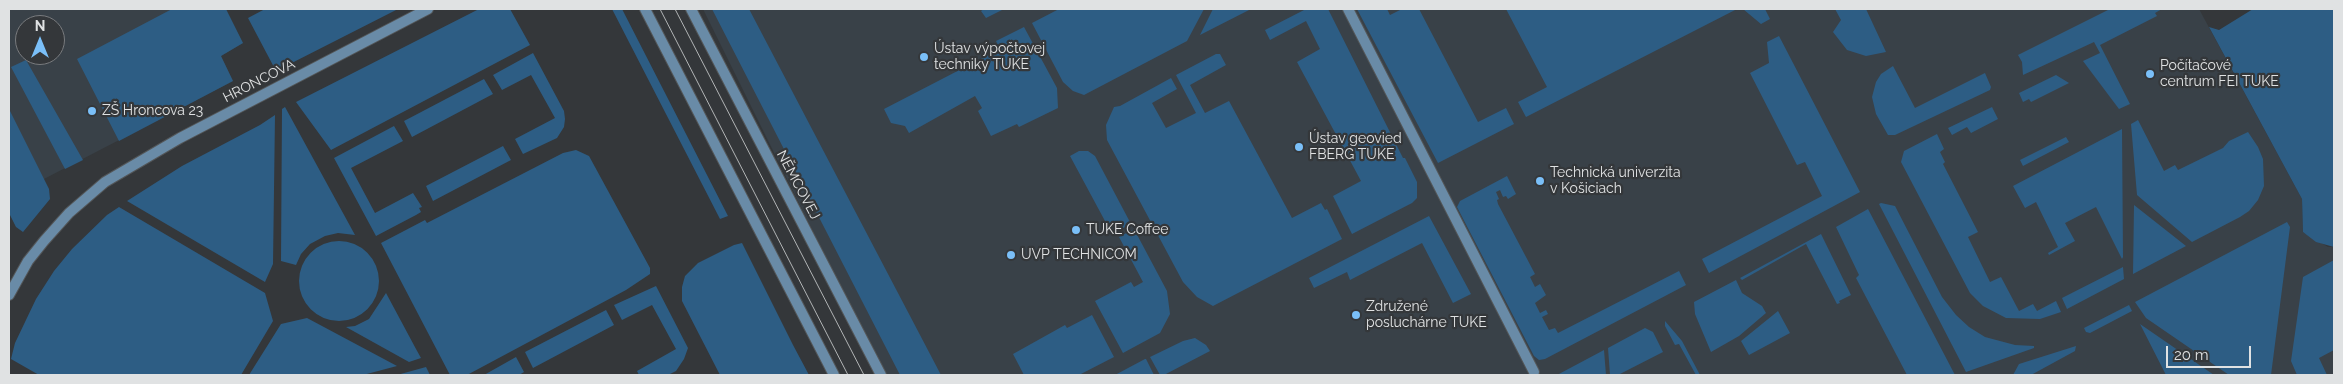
<!DOCTYPE html>
<html>
<head>
<meta charset="utf-8">
<style>
  body { margin:0 }
  #map { position:relative; width:2343px; height:384px; overflow:hidden; background:#34373a; font-family:Raleway,sans-serif }
  canvas { display:block }
  .frame { position:absolute; inset:0; border:10px solid #e0e2e3; pointer-events:none }
  .north { position:absolute; left:15px; top:15px; width:50px; height:50px; box-sizing:border-box; background:#34373a; border:1px solid #797b7e; border-radius:50%; rotate:0deg; font-size:14px; font-weight:700; line-height:20px; text-align:center; color:#e0e2e3 }
  .north::after { content:''; display:block; margin:auto; width:18px; height:22px; background:#7abff8; clip-path:polygon(50% 0,100% 100%,50% 72%,0 100%) }
  .scale { position:absolute; left:2166px; top:346px; width:85px; height:22px; box-sizing:border-box; border:2px solid #e0e2e3; border-top:0; padding-left:6px; font-size:15px; line-height:18px; white-space:nowrap; color:#e0e2e3; -webkit-text-stroke:4px #34373a; paint-order:stroke }
</style>
</head>
<body>
<div id="map">
<canvas width="2343" height="384"></canvas>
<div class="frame"></div>
<div class="north">N</div>
<div class="scale">20 m</div>
</div>
<script>
const g = document.querySelector('canvas').getContext('2d');
g.lineJoin = 'round';
function fillPath(path, color) {
  g.fillStyle = color;
  g.fill(path, 'evenodd');
}
function shape(rows) {
  const path = new Path2D();
  for (const r of rows) {
    if (r.length === 3) {
      path.moveTo(r[0] + r[2], r[1]);
      path.arc(r[0], r[1], r[2], 0, 2 * Math.PI);
      continue;
    }
    path.moveTo(r[0], r[1]);
    for (let i = 2; i < r.length; i += 2) path.lineTo(r[i], r[i + 1]);
  }
  return path;
}
function stroke(path, color, width, dash) {
  g.strokeStyle = color;
  g.lineWidth = width;
  g.lineCap = dash ? 'butt' : 'round';
  g.setLineDash(dash || []);
  g.stroke(path);
}
function label(font, color, halo, rows, align = 'center') {
  g.font = font + ' Raleway,sans-serif';
  g.lineWidth = 4.5;
  g.setLineDash([]);
  g.textBaseline = 'middle';
  g.strokeStyle = halo;
  g.fillStyle = color;
  for (const [text, x, y, turn = 0] of rows) {
    g.save();
    g.translate(x, y);
    g.rotate((+turn || 0) * Math.PI / 180);
    g.textAlign = isNaN(turn) ? turn : align;
    if (halo) g.strokeText(text, 0, 0);
    g.fillText(text, 0, 0);
    g.restore();
  }
}
const built = shape([
  [9,9,225,9,243,43,221,56,233,81,15,194,9,183],
  [25,25,55,25,55,55,25,55],
  [703,9,2199,9,2302,199,2303,232,2328,247,2334,247,2334,375,884,375]
]);
const green = shape([
  [172,9,226,9,243,43,221,56,233,81,119,141,77,59],
  [265,9,398,9,276,71,248,18],
  [479,9,510,9,530,45,331,150,296,102],
  [612,9,622,9,728,216,720,219],
  [712,9,749,9,941,375,900,375],
  [984,9,1004,9,986,18,981,11],
  [1059,9,1204,9,1187,41,1084,95,1073,91,1063,82,1032,23],
  [1213,9,1251,9,1200,35],
  [1306,9,1328,9,1403,158,1405,158,1417,182,1417,198,1412,203,1352,234,1333,196,1361,181,1297,62,1320,49,1306,21,1270,40,1265,30],
  [1357,9,1387,9,1390,15,1402,9,1419,9,1478,122,1506,108,1514,124,1438,163],
  [1506,9,1737,9,1526,117,1518,102,1547,87],
  [1743,9,1765,9,1770,19,1761,24],
  [1835,9,1866,9,1886,52,1866,56,1847,50,1833,32,1841,20],
  [2110,9,2162,9,2155,13,2157,16,2100,45,2130,104,2119,109,2083,61,2100,53,2094,42,2023,75,2022,62,2018,55],
  [2253,9,2334,9,2334,247,2316,242,2303,232,2302,199,2209,27,2219,30],
  [1024,27,1057,88,1058,108,1019,127,1017,124,991,136,978,111,982,108,975,96,909,133,905,126,891,123,884,109,1000,49,996,41],
  [1779,36,1860,192,1709,273,1702,259,1822,196,1805,162,1797,165,1750,73,1769,63,1767,42],
  [533,53,564,111,565,119,564,127,557,138,523,154,515,139,555,118,531,75,502,90,493,75],
  [1216,54,1220,54,1226,65,1190,85,1205,113,1229,101,1292,218,1321,203,1325,210,1327,209,1342,239,1213,306,1197,297,1183,282,1107,140,1106,125,1114,107,1120,106,1171,78,1177,89,1152,103,1166,128,1196,113,1176,75],
  [26,60,83,160,65,169,11,67],
  [1893,66,1915,108,1985,73,1991,87,1990,90,1895,135,1888,135,1876,114,1872,97,1876,82,1881,74],
  [2056,75,2069,83,2031,102,2029,99,2023,102,2019,93],
  [484,79,493,94,412,137,404,121],
  [285,107,355,235,338,233,325,236,310,244,301,254,296,265,281,261,282,109],
  [1992,107,1998,119,1971,133,1967,127,1952,135,1948,128],
  [9,109,49,189,50,199,23,232,16,227,9,213],
  [275,115,273,264,265,282,127,201,182,166,260,125],
  [2138,120,2164,171,2175,165,2178,170,2223,148,2229,141,2248,132,2258,147,2263,159,2264,186,2258,200,2249,211,2240,217,2192,242,2137,195,2131,124],
  [394,126,403,141,351,168,375,213,413,193,422,207,419,208,421,212,416,215,376,236,334,158],
  [2122,129,2123,257,2122,259,2096,207,2065,223,2075,241,2049,255,2048,253,2058,247,2036,202,2025,208,2013,186],
  [1937,134,1944,149,1940,152,1945,162,1943,164,1978,232,1968,237,1990,282,2001,277,2019,311,2033,304,2037,311,2056,301,2061,312,2040,319,2006,318,1983,306,1970,293,1901,162,1904,151],
  [2066,137,2069,142,2023,166,2020,160],
  [503,146,511,160,433,201,426,186],
  [576,150,589,156,650,268,650,274,626,290,467,375,450,375,381,243,425,220,427,223,563,153],
  [1079,151,1088,151,1095,156,1131,224,1112,234,1070,156],
  [1507,176,1516,194,1508,199,1506,196,1503,197,1500,190,1496,192,1499,199,1497,200,1498,204,1535,274,1530,277,1535,287,1540,284,1546,295,1535,303,1540,313,1546,310,1548,314,1542,317,1549,330,1555,328,1558,333,1679,271,1686,285,1545,359,1539,360,1534,356,1457,207,1460,201],
  [1881,203,1895,206,1942,297,1956,315,1969,327,1985,337,2015,345,2034,346,2034,348,1966,372,1879,204],
  [2134,205,2186,246,2133,274],
  [119,207,265,293,273,321,241,375,39,375,11,359,15,343,36,299,54,271,72,249,107,215],
  [1868,209,1955,375,1907,375,1856,278,1859,275,1836,227],
  [1429,216,1471,294,1453,303,1422,243,1350,280,1347,272,1314,288,1309,278],
  [2287,222,2290,227,2271,375,2229,375,2146,318,2135,302],
  [1134,229,1167,291,1170,314,1160,333,1123,353,1095,301,1131,282,1134,287,1143,282,1119,237],
  [1821,234,1851,295,1839,301,1840,303,1837,304,1806,244,1742,280,1740,278],
  [339,281,40],
  [742,243,793,345,809,375,720,375,682,301,682,287,685,276,698,263,734,245],
  [2334,260,2334,350,2319,358,2327,375,2297,375,2291,361,2303,277],
  [2123,267,2124,279,2067,309,2062,298],
  [1736,280,1742,293,1762,306,1766,313,1739,336,1711,352,1695,314,1694,302],
  [656,286,688,348,684,359,676,371,668,375,639,375,637,371,676,349,652,305,622,320,614,305],
  [386,293,416,349,421,358,409,362,346,327,355,326,369,319],
  [2129,305,2132,311,2090,333,2086,332,2084,328],
  [606,310,614,325,533,368,525,352],
  [1778,311,1790,333,1749,355,1741,341],
  [1092,315,1114,357,1079,375,1024,375,1013,354,1065,325,1067,328],
  [307,318,397,366,363,375,249,375,281,324],
  [1665,321,1682,341,1700,375,1696,375,1679,344,1675,345,1665,326],
  [2140,324,2214,375,2166,375],
  [1645,328,1653,332,1663,352,1618,375,1610,375,1608,348],
  [1195,338,1206,345,1210,351,1164,375,1160,375,1150,357,1183,341],
  [2076,346,2075,351,2031,375,2013,375,2019,364],
  [1604,350,1606,375,1557,375],
  [516,357,524,372,519,375,484,375],
  [1146,359,1154,375,1115,375,1145,359],
  [426,367,430,375,397,375]
]);
const pedestrian = shape([
  [1348,9,1534,372]
]);
const minor = shape([
  [645,9,834,375],
  [691,9,881,375],
  [9,295,28,261,44,241,69,213,105,182,180,138,428,9]
]);
const tram = shape([
  [660,9,848,375],
  [675,9,864,375]
]);
const markers = [
  [924,57,5,"#7abff8"],
  [2150,74,5,"#7abff8"],
  [92,111,5,"#7abff8"],
  [1299,147,5,"#7abff8"],
  [1540,181,5,"#7abff8"],
  [1076,230,5,"#7abff8"],
  [1011,255,5,"#7abff8"],
  [1356,315,5,"#7abff8"]
];
const poiNames = [
  ["Ústav výpočtovej",934,49],
  ["techniky TUKE",934,65],
  ["Počítačové",2160,66],
  ["centrum FEI TUKE",2160,82],
  ["ZŠ Hroncova 23",102,111],
  ["Ústav geovied",1309,139],
  ["FBERG TUKE",1309,155],
  ["Technická univerzita",1550,173],
  ["v Košiciach",1550,189],
  ["TUKE Coffee",1086,230],
  ["UVP TECHNICOM",1021,255],
  ["Združené",1366,307],
  ["posluchárne TUKE",1366,323]
];
const streetNames = [
  ["HRONCOVA",259,81,-27],
  ["NĚMCOVEJ",798,185,62]
];
fillPath(built, '#394148');
fillPath(green, '#2d5d84');
stroke(pedestrian, '#535658', 12);
stroke(minor, '#535658', 12);
stroke(pedestrian, '#698ba7', 10);
stroke(minor, '#698ba7', 10);
stroke(tram, '#b2b5b6', 1);
for (const [x, y, r, color] of markers) {
  const dot = new Path2D();
  dot.arc(x, y, r, 0, 2 * Math.PI);
  g.fillStyle = color;
  g.fill(dot);
  stroke(dot, '#34373a', 2);
}
label('14px', '#e0e2e3', '#34373a', poiNames, 'left');
label('14px', '#e0e2e3', '#34373a', streetNames);
</script>
</body>
</html>
